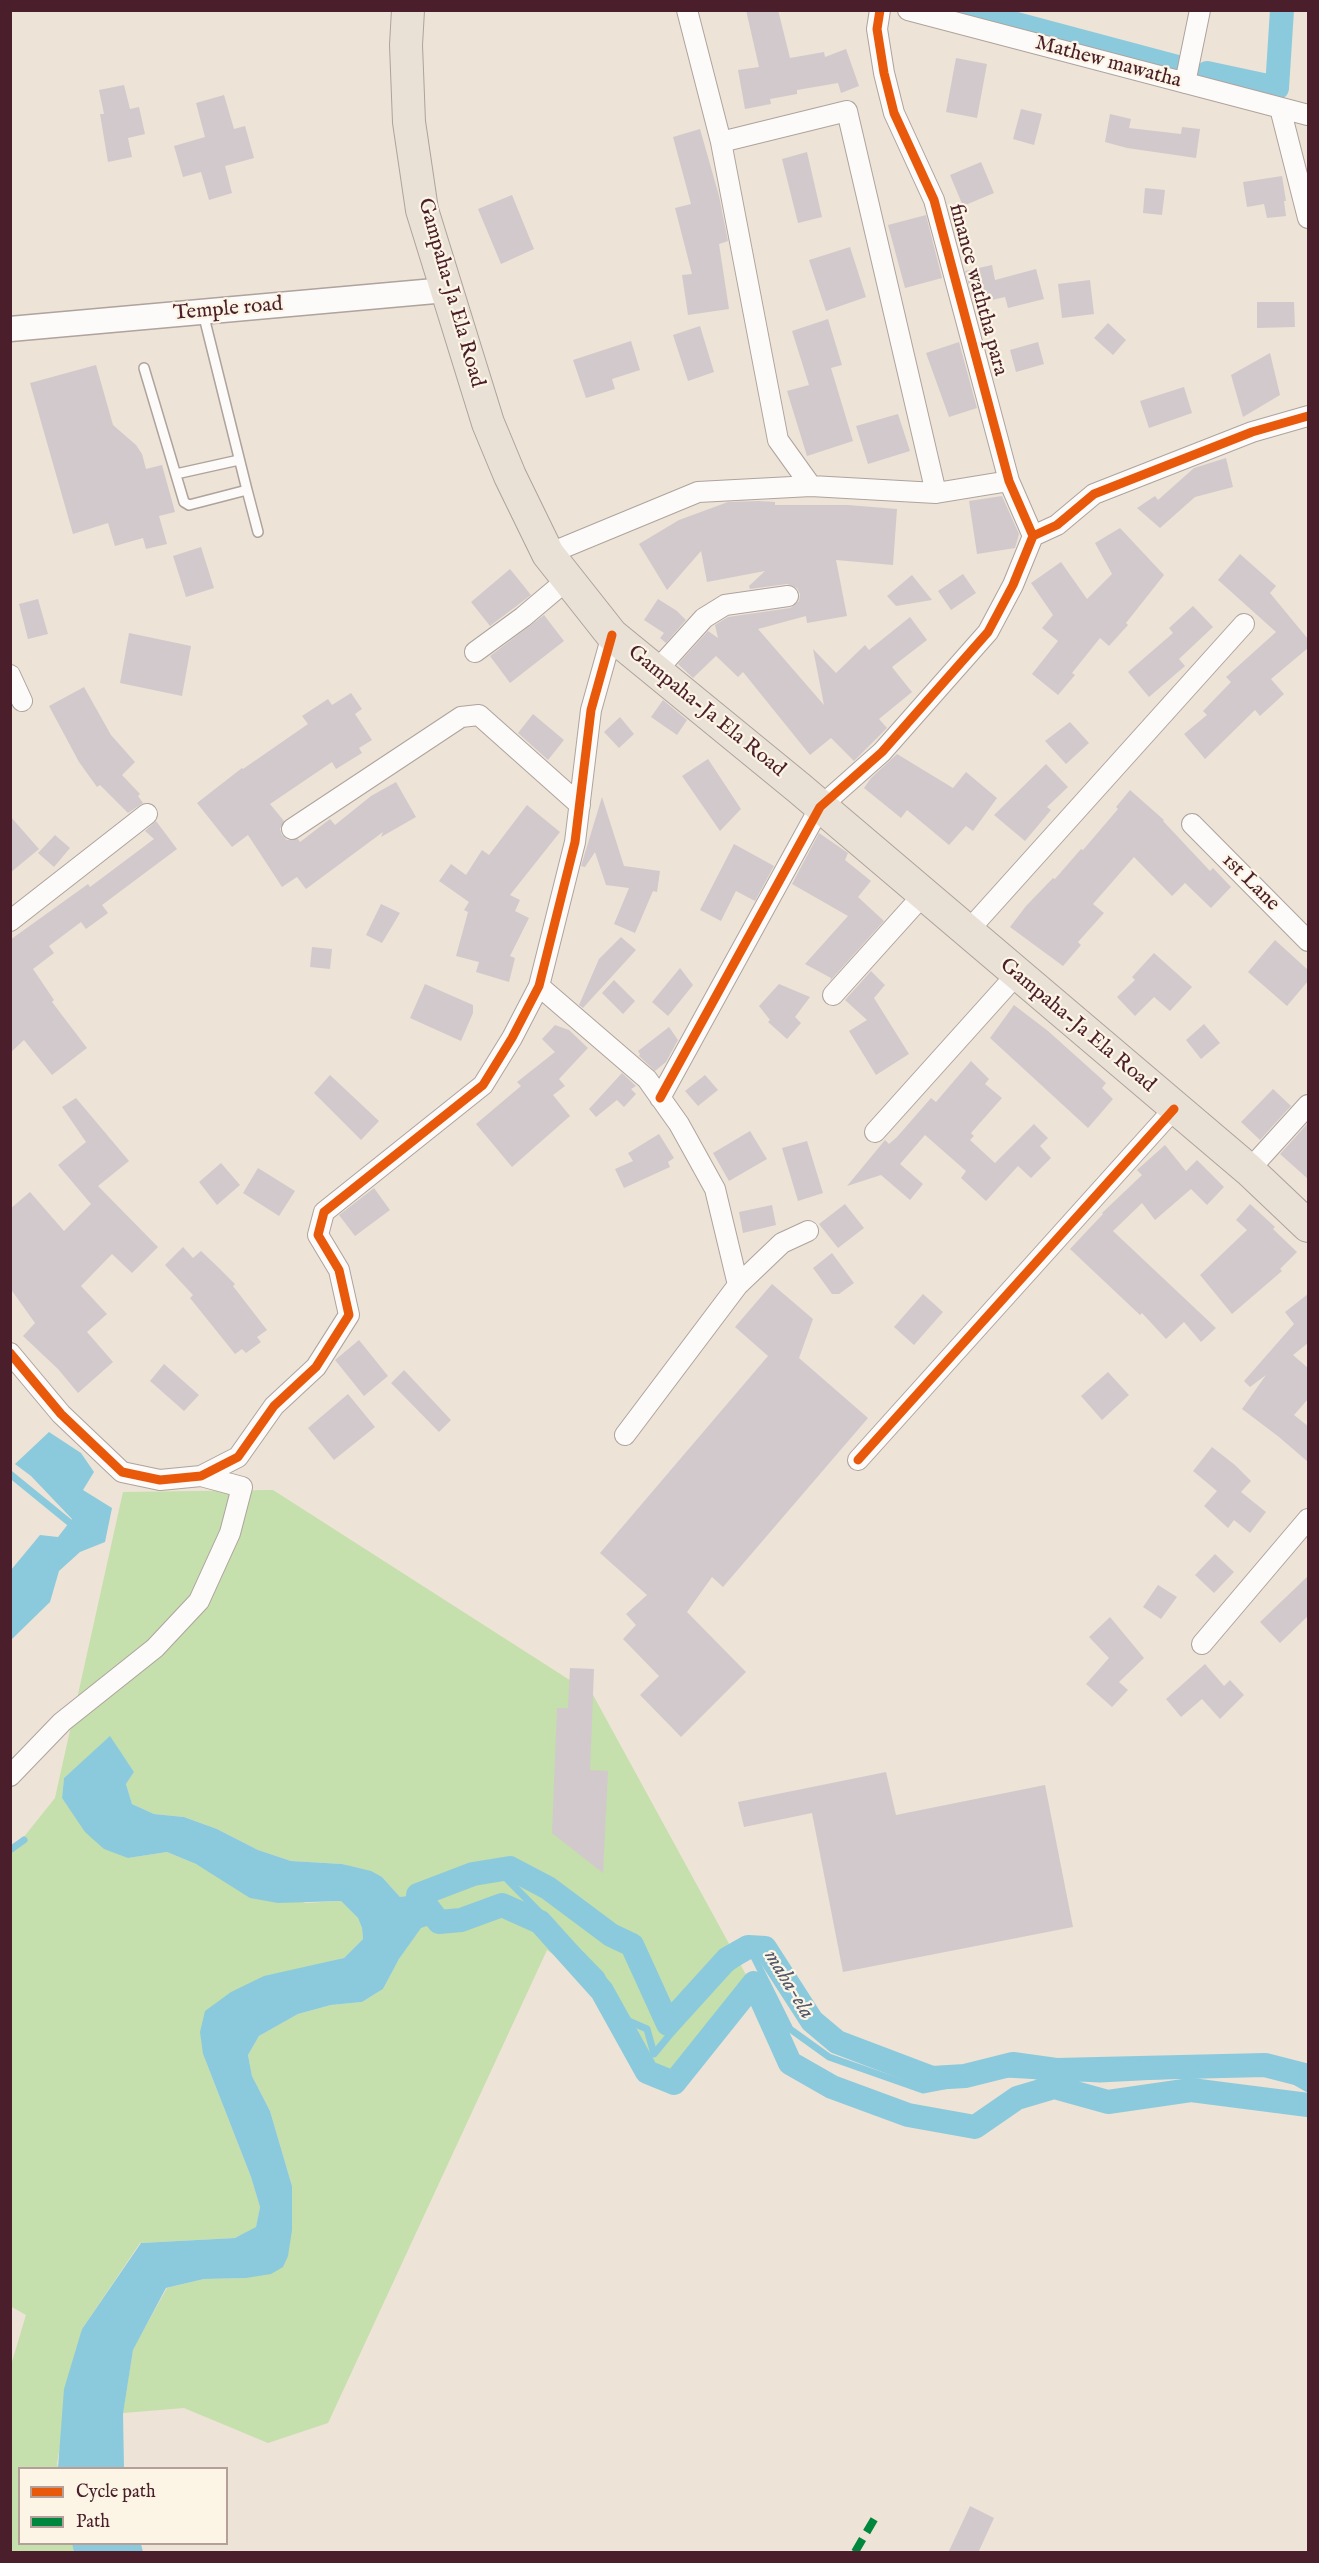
<!DOCTYPE html>
<html>
<head>
<meta charset="utf-8">
<style>
  body { margin:0 }
  #map { position:relative; width:1319px; height:2563px; overflow:hidden; background:#ede3d6; font-family:"IM FELL English",serif }
  canvas { display:block }
  .frame { position:absolute; inset:0; border:12px solid #4a1f2b; pointer-events:none }
  .legend { position:absolute; left:18px; top:2467px; width:210px; height:78px; box-sizing:border-box; background:#fcf5e5; border:2px solid #b59f9b; margin:0; padding:8px 10px; list-style:none; font-size:18px; color:#4a1f2b }
  .legend li { display:flex; align-items:center; gap:12px; height:30px }
  .legend b { width:30px; border:2px solid #b59f9b }
</style>
</head>
<body>
<div id="map">
<canvas width="1319" height="2563"></canvas>
<div class="frame"></div>
<ul class="legend">
<li><b style="height:8px;background:#e8590c"></b>Cycle path</li>
<li><b style="height:8px;background:#00873e"></b>Path</li>
</ul>
</div>
<script>
const g = document.querySelector('canvas').getContext('2d');
g.lineJoin = 'round';
function fillPath(path, color) {
  g.fillStyle = color;
  g.fill(path, 'evenodd');
}
function shape(rows) {
  const path = new Path2D();
  for (const r of rows) {
    path.moveTo(r[0], r[1]);
    for (let i = 2; i < r.length; i += 2) path.lineTo(r[i], r[i + 1]);
  }
  return path;
}
function stroke(path, color, width, dash) {
  g.strokeStyle = color;
  g.lineWidth = width;
  g.lineCap = dash ? 'butt' : 'round';
  g.setLineDash(dash || []);
  g.stroke(path);
}
function label(font, color, halo, rows, align = 'center') {
  g.font = font + ' "IM FELL English",serif';
  g.lineWidth = 4.5;
  g.setLineDash([]);
  g.textBaseline = 'middle';
  g.strokeStyle = halo;
  g.fillStyle = color;
  for (const [text, x, y, turn = 0] of rows) {
    g.save();
    g.translate(x, y);
    g.rotate((+turn || 0) * Math.PI / 180);
    g.textAlign = isNaN(turn) ? turn : align;
    if (halo) g.strokeText(text, 0, 0);
    g.fillText(text, 0, 0);
    g.restore();
  }
}
const green = shape([
  [273,1490,593,1695,751,1984,674,2083,646,2077,601,1990,547,1950,328,2423,268,2443,184,2408,123,2413,133,2349,167,2288,204,2279,246,2278,292,2186,270,2111,252,2076,248,2055,259,2036,298,2014,331,2005,362,2002,383,1989,399,1959,421,1927,438,1922,400,1897,382,1877,342,1864,291,1861,258,1850,217,1829,184,1817,154,1814,132,1804,126,1784,134,1772,110,1737,64,1778,62,1798,74,1814,128,1858,167,1852,196,1864,219,1877,306,1903,341,1901,358,1918,362,1928,363,1939,344,1958,317,1965,203,2054,251,2177,260,2207,256,2228,235,2238,140,2243,82,2329,57,2463,58,2468,20,2468,20,2544,72,2544,74,2552,11,2552,11,2365,26,2315,10,2306,11,1853,55,1798,123,1492]
]);
const water = shape([
  [49,1432,81,1453,94,1472,83,1490,112,1508,105,1542,80,1552,59,1571,50,1602,11,1640,11,1570,40,1535,58,1537,72,1519,31,1476,15,1464],
  [110,1736,134,1772,126,1784,132,1804,154,1814,184,1817,217,1829,258,1850,291,1861,342,1864,371,1871,382,1877,400,1897,418,1895,439,1922,421,1928,399,1959,383,1989,362,2002,331,2005,298,2014,259,2036,248,2055,252,2076,270,2111,292,2186,292,2230,288,2256,283,2267,271,2274,246,2278,204,2279,166,2288,133,2350,123,2414,124,2468,58,2468,64,2389,82,2329,141,2243,235,2238,256,2227,260,2207,251,2177,203,2054,200,2032,205,2011,231,1992,264,1976,344,1958,363,1939,362,1928,358,1918,341,1901,278,1903,250,1898,196,1864,167,1852,128,1858,104,1849,85,1832,62,1798,64,1778],
  [72,2544,141,2544,143,2552,74,2552]
]);
const stream = shape([
  [10,1474,75,1527],
  [10,1850,24,1840],
  [414,1903,458,1885,504,1876,601,1975,624,2019,647,2029,654,2054,718,1976,752,1953,790,2029,829,2057,923,2090,1005,2074,1100,2079,1275,2070,1308,2089]
]);
const canal = shape([
  [964,10,1178,67],
  [1207,73,1277,88,1282,10],
  [1308,2076,1265,2065,1056,2070,1013,2064,965,2076,932,2078,837,2042,812,2021,765,1948,748,1947,727,1959,668,2024,632,1945,611,1935,548,1888,510,1868,473,1874,418,1895,439,1922,461,1920,502,1905,540,1922,602,1991,647,2072,674,2083,754,1983,790,2063,832,2087,908,2115,975,2127,1017,2098,1054,2087,1108,2102,1191,2090,1308,2105]
]);
const building = shape([
  [746,10,778,10,790,58,824,52,825,57,846,49,859,86,841,93,838,83,797,90,797,94,770,99,771,104,745,109,738,70,759,67],
  [956,58,987,64,977,118,946,112],
  [124,85,130,109,139,107,145,134,128,138,132,157,108,162,100,114,104,114,99,90],
  [224,95,234,129,245,126,254,158,225,166,232,193,209,200,201,172,183,177,174,146,205,137,196,103],
  [1021,109,1042,114,1034,145,1013,139],
  [1110,114,1131,119,1129,128,1181,134,1182,127,1200,129,1196,158,1127,148,1105,142],
  [700,129,719,196,728,241,719,244,729,309,688,315,682,275,692,274,675,208,691,204,673,137],
  [807,152,822,217,798,223,782,159],
  [981,162,994,193,963,206,950,175],
  [1282,176,1286,201,1284,201,1286,216,1267,218,1264,204,1247,207,1243,182],
  [1145,188,1165,190,1162,215,1143,213],
  [512,195,534,249,501,264,478,209],
  [926,215,942,278,905,288,888,225],
  [850,247,866,297,826,311,809,260],
  [992,265,995,280,1036,269,1044,299,1008,308,1005,297,974,304,965,271],
  [1090,280,1094,314,1062,318,1058,284],
  [1257,302,1294,302,1295,327,1257,328],
  [828,319,842,365,831,368,853,441,807,456,787,391,809,385,792,331],
  [1108,323,1126,340,1113,355,1094,338],
  [700,326,714,372,688,381,673,335],
  [631,341,640,370,612,379,615,389,586,398,573,360],
  [959,342,977,408,949,417,926,353],
  [1038,342,1044,364,1016,372,1010,350],
  [1270,353,1280,395,1243,417,1231,375],
  [96,365,113,425,136,445,142,454,146,469,162,465,175,512,159,516,167,544,146,549,143,538,115,546,108,523,73,534,30,383],
  [1184,387,1192,413,1149,428,1140,401],
  [898,414,910,451,868,464,856,426],
  [1226,458,1233,487,1195,497,1160,528,1137,508,1155,496,1158,500,1194,468],
  [1002,496,1019,534,1015,548,977,554,969,501],
  [759,501,775,502,775,505,848,505,897,509,893,565,836,560,847,616,807,623,806,616,758,629,824,705,813,649,836,673,865,645,869,650,910,617,927,640,892,667,912,692,879,719,887,728,854,761,831,738,810,755,743,672,738,677,716,656,693,678,678,664,708,631,718,638,715,625,728,617,790,608,799,601,800,594,797,588,787,584,750,589,749,586,765,571,707,582,701,551,667,590,639,544,679,520,728,502],
  [1120,528,1164,575,1126,623,1128,625,1109,646,1100,638,1072,673,1075,675,1058,695,1032,674,1058,641,1042,628,1053,615,1031,583,1061,562,1087,599,1112,574,1095,543],
  [201,547,214,588,186,597,173,556],
  [1240,554,1276,586,1270,593,1308,639,1308,648,1271,679,1284,694,1260,716,1255,710,1205,759,1184,734,1207,715,1203,711,1231,682,1226,677,1276,632,1218,580],
  [510,569,531,595,490,626,471,602],
  [963,574,976,593,951,610,938,591],
  [912,575,932,600,896,606,887,596],
  [38,599,48,634,28,639,19,604],
  [658,599,677,611,686,620,666,643,660,638,664,633,644,620],
  [1193,606,1213,627,1179,659,1185,666,1149,697,1128,672,1173,633,1169,628],
  [544,615,564,641,510,683,490,656],
  [129,633,191,646,182,696,120,683],
  [84,687,111,735,135,762,122,775,140,794,138,796,143,803,128,813,100,785,97,787,79,762,49,706],
  [351,693,362,709,355,714,372,740,359,748,362,753,336,769,332,762,270,804,284,821,280,829,282,835,287,840,298,839,300,842,330,819,335,825,371,796,396,782,416,817,381,837,383,832,306,889,297,877,282,887,248,835,232,847,197,803,242,768,243,769,308,724,302,716,328,699,332,705],
  [663,700,687,720,677,735,651,717],
  [533,714,564,740,548,760,518,733],
  [620,717,634,734,619,748,604,732],
  [1070,722,1089,743,1066,764,1045,741],
  [897,754,953,788,966,772,997,798,973,831,966,826,949,845,907,810,901,818,864,788,871,778],
  [708,759,741,809,720,831,682,776],
  [1046,764,1068,787,1047,807,1051,810,1025,841,994,815],
  [1130,790,1164,820,1163,821,1210,871,1213,868,1231,887,1211,908,1185,883,1172,896,1134,857,1093,904,1104,913,1078,942,1081,945,1063,966,1010,927,1026,906,1053,878,1055,879,1081,849,1083,850,1118,809,1116,807],
  [602,797,624,866,660,871,657,892,653,891,635,933,614,924,629,888,606,885,595,852,585,867,581,866],
  [527,805,560,832,510,895,520,900,515,911,529,918,510,956,515,958,509,982,476,972,479,962,456,956,468,912,464,910,469,902,439,881,451,864,466,875,482,850,489,855],
  [10,816,39,849,10,873],
  [156,821,177,849,102,905,108,913,86,929,81,922,49,946,54,953,33,969,54,1000,52,1002,87,1048,52,1075,24,1040,10,1053,10,940,88,884,90,887,154,839,145,831],
  [819,833,848,853,845,860,871,881,858,897,884,921,830,981,831,978,805,964,848,916,792,884],
  [55,835,70,848,54,867,38,853],
  [734,844,774,866,755,901,736,891,721,921,700,910],
  [381,904,400,913,382,943,366,935],
  [621,937,636,950,583,1008,579,1005,599,959],
  [1275,940,1308,970,1308,981,1287,1006,1248,972],
  [312,947,332,949,330,969,310,967],
  [1154,953,1192,987,1170,1011,1154,997,1135,1016,1117,997,1135,980,1132,977],
  [680,968,693,985,668,1016,652,1002],
  [871,971,885,985,874,998,909,1054,876,1075,849,1031,867,1020,845,1000],
  [614,980,635,1001,623,1014,602,993],
  [425,984,473,1005,473,1013,461,1041,410,1018],
  [779,984,810,997,795,1017,801,1023,787,1039,768,1022,770,1020,759,1006],
  [1014,1005,1048,1031,1106,1083,1102,1088,1113,1099,1088,1128,990,1038],
  [1204,1024,1220,1043,1201,1059,1186,1040],
  [555,1025,569,1030,588,1048,559,1079,565,1086,553,1095,570,1116,512,1167,476,1124,521,1086,517,1082,555,1052,542,1039],
  [669,1027,678,1040,666,1062,655,1071,639,1056,640,1054,638,1051],
  [971,1061,989,1079,985,1084,1002,1098,971,1133,974,1136,970,1140,995,1163,1034,1124,1048,1138,1040,1146,1051,1158,1031,1178,1018,1166,986,1201,961,1178,966,1171,925,1135,900,1164,923,1184,910,1200,881,1175,847,1186,885,1140,889,1144,897,1137,931,1098,936,1102],
  [622,1073,636,1086,631,1089,636,1094,624,1107,617,1100,596,1117,589,1109],
  [330,1075,379,1121,361,1140,314,1093],
  [705,1075,718,1090,698,1106,685,1091],
  [1273,1089,1291,1106,1260,1140,1241,1122],
  [76,1098,129,1161,98,1186,158,1247,132,1273,112,1254,81,1286,107,1314,87,1332,113,1362,78,1393,58,1369,23,1336,35,1323,10,1288,10,1209,30,1192,64,1231,91,1204,58,1165,86,1142,62,1107],
  [1308,1123,1308,1179,1280,1154],
  [750,1131,767,1159,729,1181,713,1153],
  [659,1134,674,1158,668,1162,670,1167,624,1188,615,1169,633,1161,628,1153],
  [807,1141,823,1193,798,1201,782,1148],
  [1165,1145,1186,1171,1197,1160,1224,1187,1207,1205,1191,1189,1155,1220,1142,1203,1113,1231,1216,1328,1201,1342,1184,1322,1166,1339,1142,1313,1140,1315,1070,1249,1103,1214,1102,1213,1142,1175,1137,1170],
  [221,1163,240,1185,217,1205,199,1182],
  [258,1168,295,1191,279,1216,243,1193],
  [374,1188,390,1210,355,1236,339,1215],
  [845,1204,864,1228,838,1248,819,1224],
  [1250,1204,1275,1227,1273,1229,1297,1252,1280,1269,1282,1271,1232,1314,1200,1275,1247,1230,1236,1220],
  [772,1205,776,1225,743,1233,739,1212],
  [183,1247,193,1258,201,1251,220,1269,235,1284,233,1286,267,1330,257,1337,261,1342,246,1353,242,1349,235,1354,190,1298,193,1295,165,1265],
  [832,1253,854,1283,839,1294,832,1294,813,1268],
  [772,1284,813,1319,799,1358,868,1418,723,1587,712,1577,687,1612,746,1672,681,1737,640,1695,659,1676,623,1639,636,1625,626,1614,647,1595,600,1553,768,1356,735,1327],
  [923,1294,943,1312,914,1345,894,1327],
  [1308,1294,1308,1343,1293,1355,1308,1368,1308,1399,1294,1415,1308,1426,1308,1462,1279,1437,1242,1409,1266,1375,1250,1387,1244,1381,1294,1324,1285,1312],
  [359,1340,388,1376,364,1396,335,1360],
  [164,1364,199,1395,184,1411,150,1381],
  [404,1370,451,1420,439,1432,391,1383],
  [1108,1372,1129,1395,1102,1420,1081,1396],
  [348,1394,375,1427,334,1460,308,1428],
  [1212,1447,1235,1465,1251,1481,1241,1492,1266,1512,1250,1533,1234,1520,1228,1528,1204,1506,1217,1491,1193,1471],
  [1215,1554,1234,1572,1214,1593,1195,1575],
  [1308,1576,1308,1616,1280,1643,1260,1622],
  [1158,1585,1177,1597,1161,1619,1143,1607],
  [1110,1617,1144,1658,1119,1682,1128,1690,1112,1707,1086,1684,1109,1658,1089,1637],
  [1205,1664,1224,1686,1230,1680,1244,1695,1220,1719,1202,1699,1181,1717,1166,1699],
  [570,1668,594,1669,590,1770,608,1771,603,1873,552,1833,557,1708,568,1708],
  [886,1772,896,1815,1045,1785,1073,1927,843,1972,812,1813,744,1827,738,1802],
  [970,2506,994,2518,978,2553,948,2553]
]);
const service = shape([
  [144,368,184,502,189,505,247,490,203,313],
  [176,474,239,460],
  [247,490,258,532]
]);
const minor = shape([
  [687,10,721,142,778,440,811,486],
  [880,10,877,29,884,73,894,113,934,200,1009,481,1033,536],
  [908,10,1308,115],
  [1185,83,1200,10],
  [1280,108,1308,218],
  [721,142,847,111,936,493],
  [548,554,698,492,811,486,936,493,1009,481],
  [475,652,523,617,568,579],
  [657,670,704,618,725,605,788,596],
  [10,675,22,701],
  [1192,824,1308,941],
  [292,829,461,717,479,715,580,805],
  [10,921,147,814],
  [967,932,1244,624],
  [539,986,647,1079,679,1124,715,1189,738,1285,625,1435],
  [833,995,923,895],
  [660,1098,820,807,882,752,988,632,1013,585,1033,536,1057,525,1094,494,1252,432,1308,416],
  [875,1132,1017,974],
  [1249,1170,1308,1105],
  [738,1285,782,1243,808,1231],
  [10,1353,61,1414,122,1472,160,1480,201,1476,238,1457,274,1406,316,1367,349,1315,339,1270,318,1235,324,1212,483,1085,512,1038,539,986,575,842,591,710,612,635],
  [858,1460,1174,1109],
  [1202,1644,1308,1519],
  [10,1776,62,1722,155,1648,199,1601,230,1533,242,1487,201,1476]
]);
const tertiary = shape([
  [10,329,446,290]
]);
const trunk = shape([
  [408,10,406,45,409,122,422,210,488,423,510,476,548,554,612,635,799,788,1249,1170,1308,1226]
]);
const quiet = shape([
  [855,2552,876,2516]
]);
const cycleway = shape([
  [880,10,877,29,884,73,894,113,934,200,1009,481,1033,536],
  [660,1098,820,807,882,752,988,632,1013,585,1033,536,1057,525,1094,494,1252,432,1308,416],
  [10,1353,61,1414,122,1472,160,1480,201,1476,238,1457,274,1406,316,1367,349,1315,339,1270,318,1235,324,1212,483,1085,512,1038,539,986,575,842,591,710,612,635],
  [858,1460,1174,1109]
]);
const streetNames = [
  ["Mathew mawatha",1108,63,15],
  ["finance waththa para",977,290,75],
  ["Gampaha-Ja Ela Road",450,293,74],
  ["Temple road",228,310,-5],
  ["Gampaha-Ja Ela Road",706,712,39],
  ["1st Lane",1250,883,45],
  ["Gampaha-Ja Ela Road",1077,1026,40]
];
const waterNames = [
  ["maha-ela",788,1985,59]
];
fillPath(green, '#c5dfad');
fillPath(water, '#8bcadd');
stroke(stream, '#8bcadd', 7);
stroke(canal, '#8bcadd', 24);
fillPath(building, '#d2c9cc');
stroke(service, '#aea39d', 12);
stroke(minor, '#aea39d', 22);
stroke(tertiary, '#aea39d', 27);
stroke(trunk, '#aea39d', 34);
stroke(service, '#fcfbf9', 9);
stroke(minor, '#fcfbf9', 20);
stroke(tertiary, '#fcfbf9', 24);
stroke(trunk, '#e9e1d5', 32);
stroke(quiet, '#00873e', 8, [15, 8]);
stroke(cycleway, '#e8590c', 9);
label('21px', '#4a1f2b', '#fcf5e5', streetNames);
label('italic 22px', '#52576a', '#fcf5e5', waterNames);
</script>
</body>
</html>
